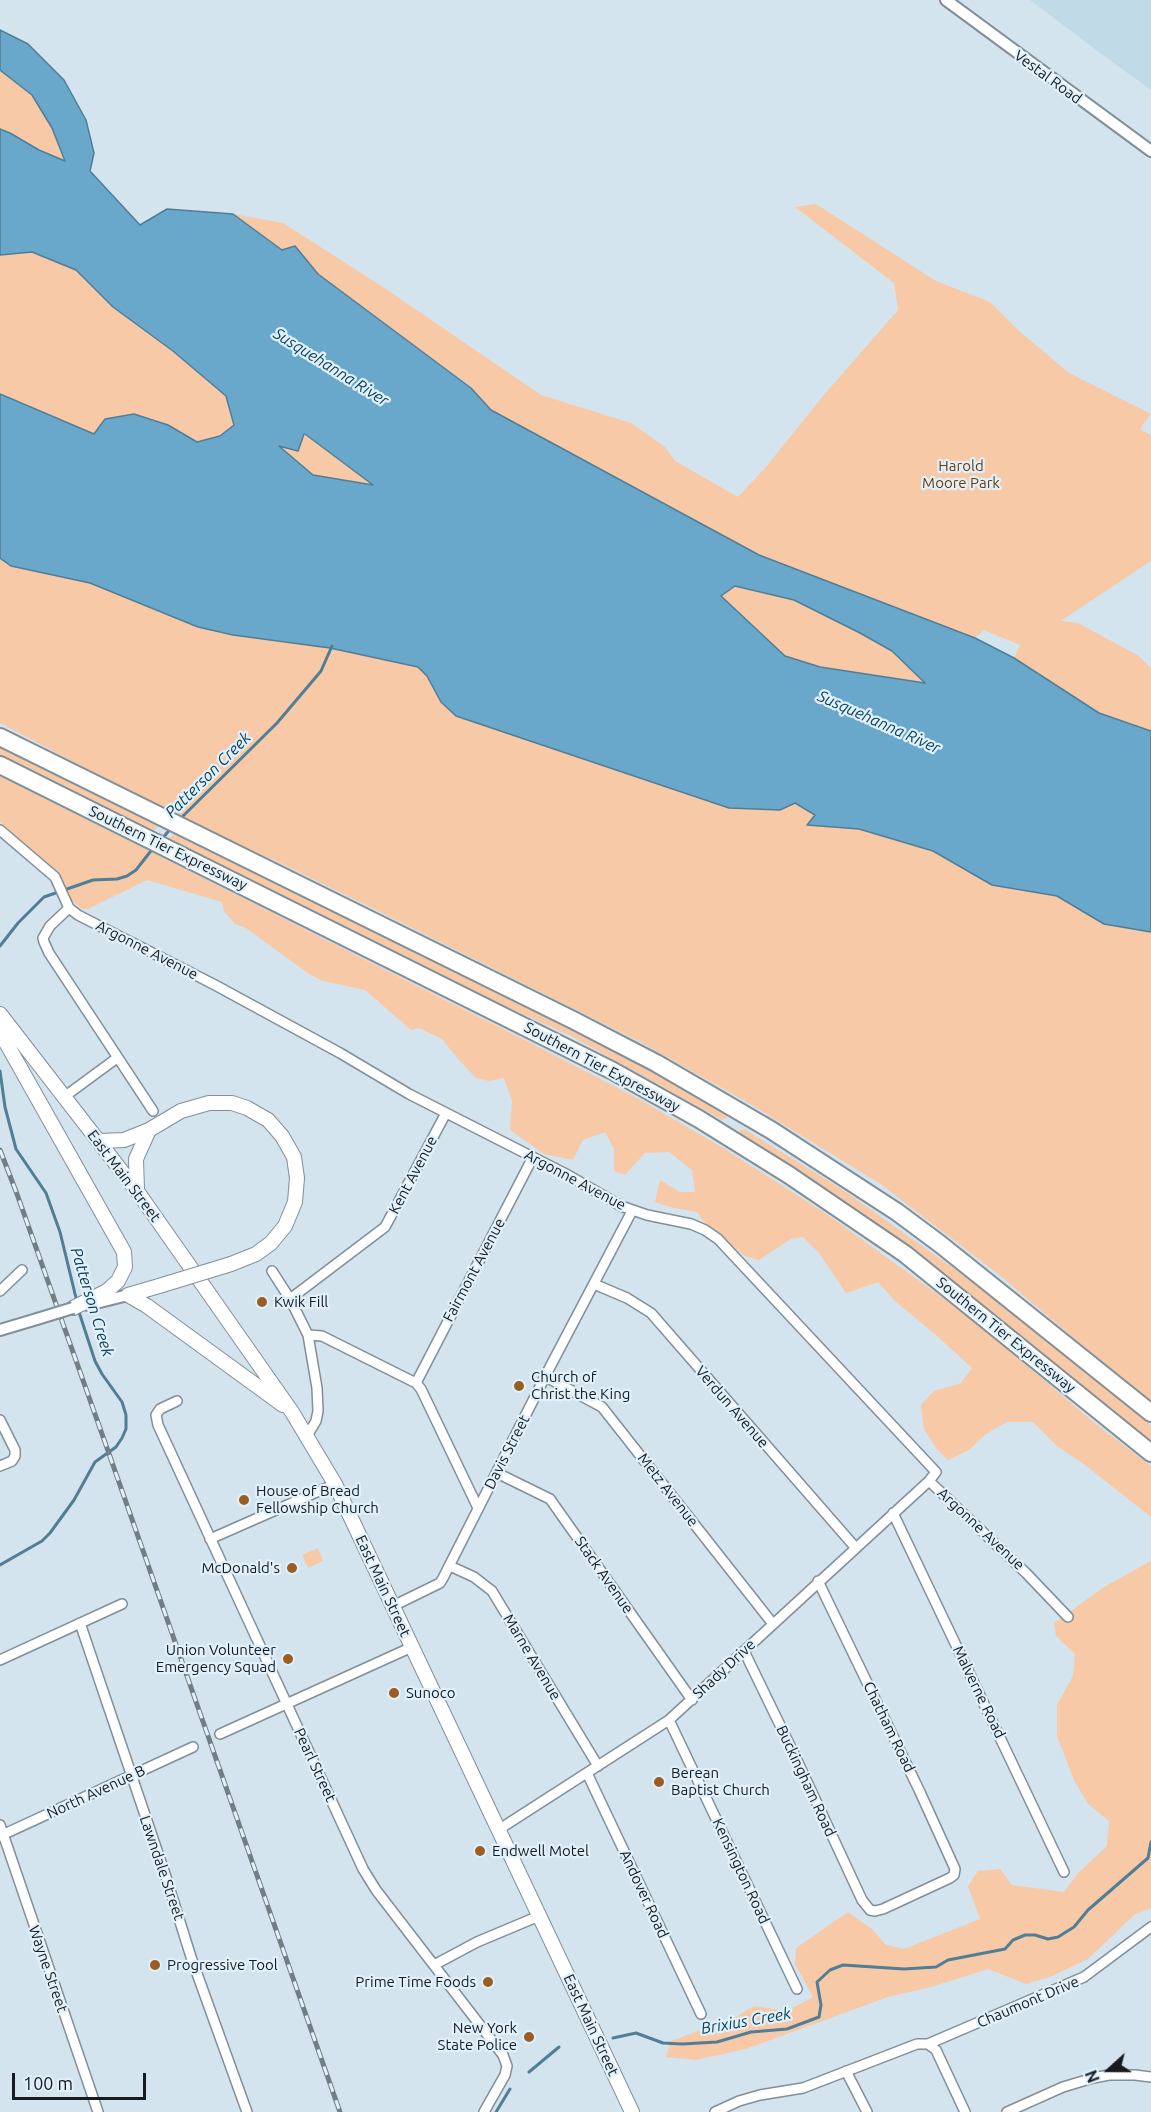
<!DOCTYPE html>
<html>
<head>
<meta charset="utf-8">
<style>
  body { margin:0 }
  #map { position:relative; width:1151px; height:2112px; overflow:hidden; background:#d3e4ee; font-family:Ubuntu,sans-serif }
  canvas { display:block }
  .north { position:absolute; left:1079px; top:2040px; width:60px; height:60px; -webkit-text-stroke:4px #e0f1fb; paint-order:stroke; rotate:249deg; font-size:16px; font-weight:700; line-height:24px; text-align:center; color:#151b1f }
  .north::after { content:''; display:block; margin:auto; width:21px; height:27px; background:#151b1f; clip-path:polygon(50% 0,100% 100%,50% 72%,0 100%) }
  .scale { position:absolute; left:12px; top:2073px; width:134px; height:27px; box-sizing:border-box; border:3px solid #151b1f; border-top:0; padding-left:8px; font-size:18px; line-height:21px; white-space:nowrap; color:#151b1f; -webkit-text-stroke:4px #e0f1fb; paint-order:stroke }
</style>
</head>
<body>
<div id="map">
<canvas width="1151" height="2112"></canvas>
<div class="north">N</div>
<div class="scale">100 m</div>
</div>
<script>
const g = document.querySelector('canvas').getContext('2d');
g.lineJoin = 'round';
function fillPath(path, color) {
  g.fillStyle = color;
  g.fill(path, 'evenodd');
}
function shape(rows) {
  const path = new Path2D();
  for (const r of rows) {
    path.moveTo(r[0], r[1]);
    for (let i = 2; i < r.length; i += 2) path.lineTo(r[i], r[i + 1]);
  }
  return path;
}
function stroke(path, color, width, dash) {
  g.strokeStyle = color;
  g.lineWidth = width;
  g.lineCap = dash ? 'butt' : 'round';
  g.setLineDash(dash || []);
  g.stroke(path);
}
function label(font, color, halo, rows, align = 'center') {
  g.font = font + ' Ubuntu,sans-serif';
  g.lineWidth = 4.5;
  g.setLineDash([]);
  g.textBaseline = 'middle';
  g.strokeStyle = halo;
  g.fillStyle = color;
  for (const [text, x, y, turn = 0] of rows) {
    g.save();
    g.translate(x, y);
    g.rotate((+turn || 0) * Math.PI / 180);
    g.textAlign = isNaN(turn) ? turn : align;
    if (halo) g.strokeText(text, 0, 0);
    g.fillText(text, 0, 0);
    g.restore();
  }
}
const built = shape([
  [1030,0,1151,0,1151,90,1104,56]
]);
const green = shape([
  [0,70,32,95,52,128,65,162,0,129],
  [816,204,936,281,990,302,1018,330,1069,373,1151,414,1140,429,1151,435,1151,561,1061,621,1078,623,1139,656,1151,668,1151,731,1099,713,1014,658,1020,645,984,630,975,638,759,555,491,410,471,387,318,274,295,246,282,250,233,214,283,223,383,287,541,395,631,423,665,447,675,461,738,497,765,468,823,396,898,310,894,283,795,207],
  [32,251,76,270,113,307,173,351,226,396,234,425,220,436,197,442,168,425,95,434,0,394,0,255],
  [304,433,375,486,313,475,278,444],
  [0,558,11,566,90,583,198,627,233,635,330,648,418,667,427,676,441,702,780,810,795,803,815,815,808,825,859,829,933,851,992,885,1057,896,1104,924,1151,932,1151,1404,997,1273,879,1183,745,1101,642,1043,372,908,276,861,187,822,0,723],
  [734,586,794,600,860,633,892,651,926,683,820,667,785,656,721,596],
  [0,745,161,824,151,833,0,757],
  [0,776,525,1040,639,1099,725,1149,828,1215,969,1317,1096,1424,1151,1466,1151,1517,1085,1465,1057,1446,1033,1422,1007,1422,986,1434,969,1450,948,1460,936,1448,924,1429,921,1405,934,1391,961,1383,972,1368,936,1335,896,1302,878,1282,846,1293,819,1253,803,1237,791,1239,759,1260,745,1256,709,1228,697,1212,670,1207,655,1202,660,1180,680,1192,695,1192,692,1170,669,1152,645,1153,625,1175,614,1171,614,1149,605,1132,583,1140,573,1160,544,1154,510,1130,512,1101,504,1078,489,1081,476,1078,459,1060,442,1039,419,1028,411,1030,365,990,323,981,309,974,246,928,235,924,224,911,222,902,147,880,88,909,82,909,72,901,62,883,50,867,0,822],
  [176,832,613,1049,722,1111,727,1115,726,1118,722,1120,571,1036,461,986,167,840],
  [744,1129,840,1188,1024,1318,1151,1425,1151,1446,740,1136,738,1131],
  [318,1548,323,1561,308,1568,302,1555],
  [1151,1561,1151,1908,1134,1915,1088,1959,1050,1977,1026,1984,988,1969,931,1987,888,1997,746,2049,696,2060,666,2057,671,2041,734,2018,754,2006,787,2011,813,1997,795,1964,796,1948,848,1912,872,1929,886,1945,904,1949,980,1919,968,1886,978,1871,1000,1869,1012,1885,1064,1892,1078,1873,1107,1846,1109,1821,1088,1804,1074,1780,1057,1736,1057,1705,1073,1676,1075,1654,1056,1636,1054,1623,1104,1587]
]);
const water = shape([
  [0,30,28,44,64,80,86,120,94,153,90,171,140,225,167,209,233,214,282,250,295,246,318,274,471,388,491,410,759,555,975,638,1014,658,1099,713,1151,731,1151,932,1104,924,1057,896,992,885,933,851,859,829,807,825,815,815,795,803,780,810,729,808,456,716,441,702,427,676,418,667,330,648,233,635,198,627,90,583,11,566,0,558,0,394,94,434,105,419,134,414,168,425,197,442,220,436,234,425,226,396,173,351,113,307,76,270,32,252,0,255,0,129,10,133,39,150,65,161,52,128,32,95,0,70,0,30],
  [304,434,305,434,373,485,313,475,279,446,298,451,304,434],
  [735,586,794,600,860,633,892,651,925,683,820,667,785,656,721,596,735,586]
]);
const stream = shape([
  [179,820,277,723,321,671,332,646],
  [161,840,172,827],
  [0,946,18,923,44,897,93,880,117,879,127,876,136,870,154,847],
  [0,1071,5,1107,16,1149,46,1193,60,1232,77,1302],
  [0,1565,42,1541,50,1533,74,1500,95,1462,116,1447,122,1438,126,1429,126,1415,122,1402,102,1374,95,1361,78,1309],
  [613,2038,636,2033,663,2043,682,2044,717,2042,751,2032,787,2029,819,2017,821,2005,817,1982,830,1970,843,1965,904,1969,936,1967,948,1960,1005,1949,1013,1940,1025,1935,1035,1935,1048,1939,1058,1937,1074,1927,1088,1910,1148,1858,1151,1842],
  [529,2072,559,2047],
  [496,2112,510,2089]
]);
const minor = shape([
  [0,830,55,877,69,908,78,915,215,985,340,1053,409,1094,566,1174,621,1206,647,1215,691,1224,705,1230,718,1239,936,1472,929,1481,669,1720,498,1830],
  [69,908,50,926,43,938,44,942,49,953,153,1111],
  [64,1097,117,1058],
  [272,1271,290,1299,308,1335,317,1388,318,1411,316,1421,307,1436],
  [594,1284,627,1298,651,1313,855,1547],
  [0,1291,22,1270],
  [290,1299,385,1227,446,1113],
  [308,1335,322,1336,416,1383,421,1389,478,1508],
  [546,1377,602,1407,773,1624],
  [416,1383,533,1157],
  [177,1401,160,1409,156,1415,158,1425,363,1869,376,1890,503,2055,507,2066,505,2075,484,2112],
  [0,1420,15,1450,15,1456,12,1461,0,1466],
  [497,1473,550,1499,692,1700],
  [929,1481,1026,1573,1068,1617],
  [893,1513,1064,1872],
  [210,1539,335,1484],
  [450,1566,474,1577,492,1591,598,1766],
  [393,1606,440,1583,443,1578,550,1367,632,1211],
  [80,1623,166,1877,191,1957,247,2112],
  [744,1651,795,1756,862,1900,870,1910,875,1911,883,1909,950,1878,954,1875,955,1869,920,1792,818,1581],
  [0,1660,122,1604],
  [669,1720,797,1989],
  [220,1734,412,1647],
  [587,1773,701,2014],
  [0,1825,98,2112],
  [0,1836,193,1747],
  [434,1965,477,1942,539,1916],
  [928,2044,1084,1977,1151,1927],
  [846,2071,867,2112],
  [715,2112,739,2101,760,2095,803,2088,917,2044,928,2044,936,2050,965,2112],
  [1007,2112,1063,2087,1093,2078,1109,2075,1135,2075,1151,2077]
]);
const tertiary = shape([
  [946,0,1151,151],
  [88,1305,128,1295],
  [0,1330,37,1319]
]);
const primary = shape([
  [0,1014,137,1191,292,1412,335,1484,632,2112],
  [0,1032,124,1252,125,1267,118,1281,107,1291,73,1308],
  [99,1141,124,1140,149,1130,181,1111,209,1103,232,1103,247,1108,268,1120,282,1136,294,1157,297,1178,295,1202,285,1226,271,1243,256,1254,231,1264],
  [137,1190,136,1159,149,1130],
  [128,1295,147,1306,283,1405],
  [128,1295,159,1286]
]);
const motorway = shape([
  [0,737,573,1020,656,1063,771,1130,897,1212,940,1244,1151,1413],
  [0,765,613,1071,699,1119,789,1175,905,1254,1151,1453]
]);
const rail = shape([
  [0,1150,17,1194,107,1448,340,2112]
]);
const tertiaryBridge = shape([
  [37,1319,73,1308]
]);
const primaryBridge = shape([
  [159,1286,231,1264]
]);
const markers = [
  [262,1302,6,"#9c5d24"],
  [519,1386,6,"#9c5d24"],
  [244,1500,6,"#9c5d24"],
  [292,1568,6,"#9c5d24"],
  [288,1659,6,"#9c5d24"],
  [394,1693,6,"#9c5d24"],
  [659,1782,6,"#9c5d24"],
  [480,1851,6,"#9c5d24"],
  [155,1965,6,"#9c5d24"],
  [488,1982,6,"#9c5d24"],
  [529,2037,6,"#9c5d24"]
];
const streetNames = [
  ["Vestal Road",1048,77,36],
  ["Southern Tier Expressway",168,848,26],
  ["Argonne Avenue",147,950,27],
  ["Southern Tier Expressway",602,1067,28],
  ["Kent Avenue",413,1175,-62],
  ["East Main Street",124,1176,53],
  ["Argonne Avenue",575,1180,28],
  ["Fairmont Avenue",474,1270,-62],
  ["Southern Tier Expressway",1006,1335,39],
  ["Verdun Avenue",732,1407,49],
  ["Davis Street",507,1452,-63],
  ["Metz Avenue",668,1490,52],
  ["Argonne Avenue",981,1529,43],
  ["Stack Avenue",604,1575,55],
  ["East Main Street",383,1586,65],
  ["Marne Avenue",532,1657,59],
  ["Shady Drive",724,1669,-43],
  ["Malverne Road",979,1692,64],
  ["Chatham Road",889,1727,64],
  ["Pearl Street",315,1765,65],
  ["Buckingham Road",806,1781,65],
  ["North Avenue B",96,1792,-25],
  ["Lawndale Street",162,1868,71],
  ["Kensington Road",741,1871,65],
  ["Andover Road",644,1894,65],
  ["Wayne Street",48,1969,71],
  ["Chaumont Drive",1028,2002,-23],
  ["East Main Street",591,2025,65]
];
const parkNames = [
  ["Harold",961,466],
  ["Moore Park",961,483]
];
const poiNames = [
  ["Kwik Fill",274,1302],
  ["Church of",531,1377],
  ["Christ the King",531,1394],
  ["House of Bread",256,1491],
  ["Fellowship Church",256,1508],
  ["McDonald's",280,1568,"right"],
  ["Union Volunteer",276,1650,"right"],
  ["Emergency Squad",276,1667,"right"],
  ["Sunoco",406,1693],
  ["Berean",671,1773],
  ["Baptist Church",671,1790],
  ["Endwell Motel",492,1851],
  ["Progressive Tool",167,1965],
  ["Prime Time Foods",476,1982,"right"],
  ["New York",517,2028,"right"],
  ["State Police",517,2045,"right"]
];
const waterNames = [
  ["Susquehanna River",331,367,32],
  ["Susquehanna River",879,722,24],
  ["Patterson Creek",208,775,-45],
  ["Patterson Creek",92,1302,73],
  ["Brixius Creek",746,2021,-10]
];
fillPath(built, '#c1dae8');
fillPath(green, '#f7c9a6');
fillPath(water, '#69a8ca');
stroke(water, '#507e97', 1.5);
stroke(stream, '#507e97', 3);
stroke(minor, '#808f98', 12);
stroke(tertiary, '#808f98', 14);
stroke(primary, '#808f98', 16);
stroke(motorway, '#808f98', 20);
stroke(minor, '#fff', 9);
stroke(tertiary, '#fff', 10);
stroke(primary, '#fff', 14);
stroke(motorway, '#fff', 16);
stroke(rail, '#727e84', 5);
stroke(rail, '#e0f1fb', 3, [9]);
stroke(tertiaryBridge, '#808f98', 14, []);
stroke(primaryBridge, '#808f98', 16, []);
stroke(tertiaryBridge, '#fff', 10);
stroke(primaryBridge, '#fff', 14);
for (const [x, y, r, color] of markers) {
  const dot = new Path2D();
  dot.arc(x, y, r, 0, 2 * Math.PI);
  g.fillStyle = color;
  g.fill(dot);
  stroke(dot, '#e0f1fb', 2);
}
label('15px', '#151b1f', '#e0f1fb', streetNames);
label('15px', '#6c3b0b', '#e0f1fb', parkNames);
label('15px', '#151b1f', '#e0f1fb', poiNames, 'left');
label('italic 16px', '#0a4058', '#e0f1fb', waterNames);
</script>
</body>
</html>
